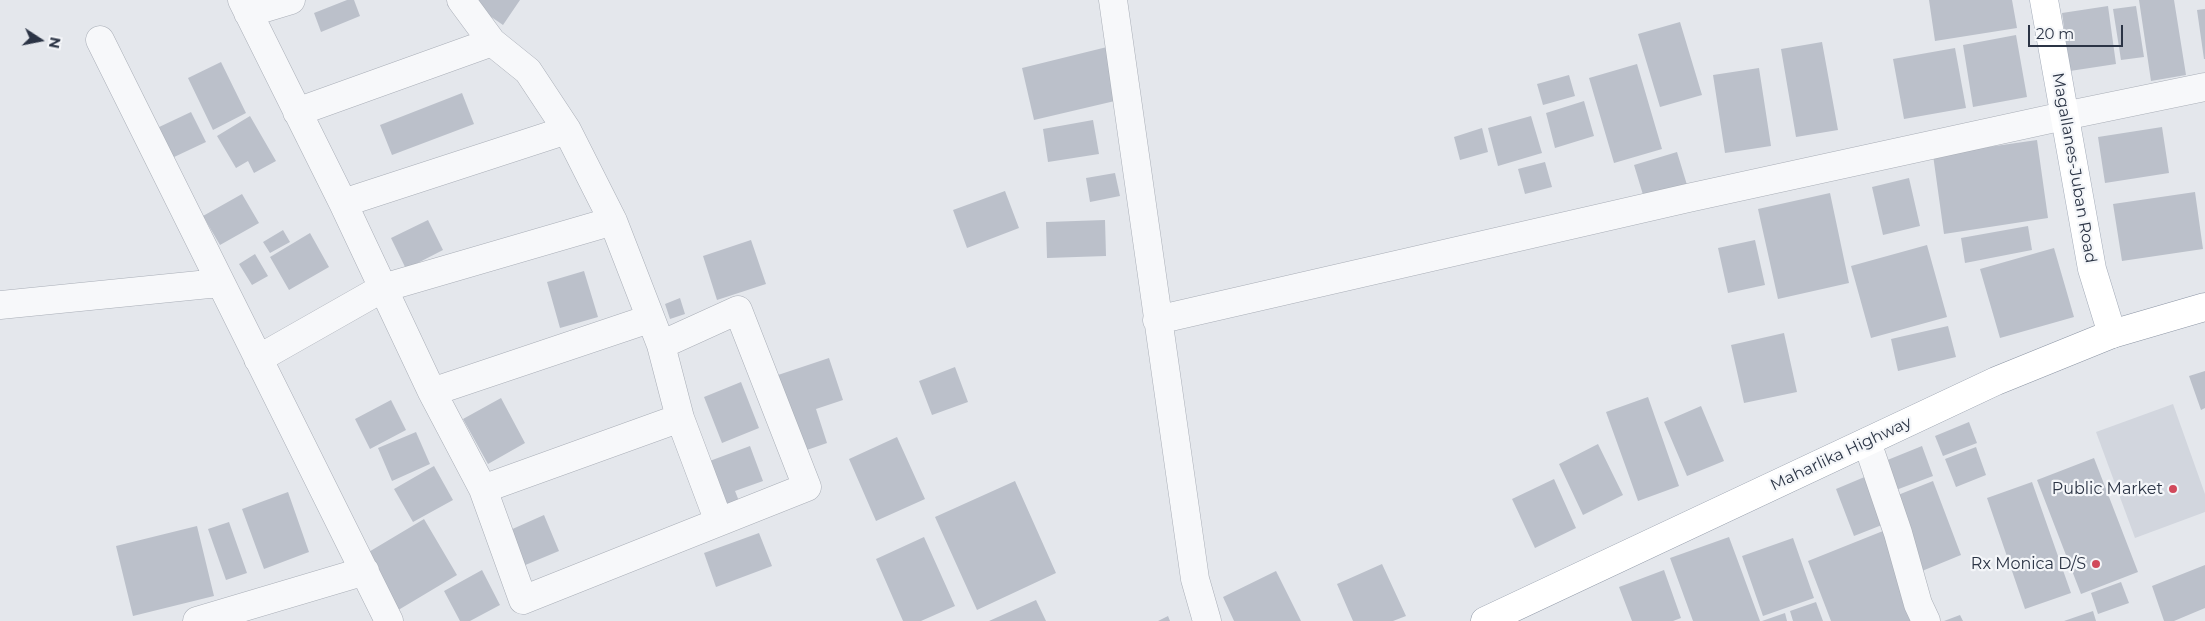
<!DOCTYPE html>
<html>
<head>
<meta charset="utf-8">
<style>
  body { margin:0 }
  #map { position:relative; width:2205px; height:621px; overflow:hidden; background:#e4e7ec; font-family:Montserrat,sans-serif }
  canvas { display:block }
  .north { position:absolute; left:15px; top:15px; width:50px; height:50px; -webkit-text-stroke:4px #f4f6f9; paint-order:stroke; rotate:101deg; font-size:14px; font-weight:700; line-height:20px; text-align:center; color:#2b3445 }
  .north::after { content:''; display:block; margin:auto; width:18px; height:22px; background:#2b3445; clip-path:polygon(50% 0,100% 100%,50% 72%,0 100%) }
  .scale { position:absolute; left:2028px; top:25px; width:95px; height:22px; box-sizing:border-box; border:2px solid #2b3445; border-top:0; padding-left:6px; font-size:15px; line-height:18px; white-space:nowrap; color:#2b3445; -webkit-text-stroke:4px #f4f6f9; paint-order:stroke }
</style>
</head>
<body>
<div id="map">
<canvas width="2205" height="621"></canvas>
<div class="north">N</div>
<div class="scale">20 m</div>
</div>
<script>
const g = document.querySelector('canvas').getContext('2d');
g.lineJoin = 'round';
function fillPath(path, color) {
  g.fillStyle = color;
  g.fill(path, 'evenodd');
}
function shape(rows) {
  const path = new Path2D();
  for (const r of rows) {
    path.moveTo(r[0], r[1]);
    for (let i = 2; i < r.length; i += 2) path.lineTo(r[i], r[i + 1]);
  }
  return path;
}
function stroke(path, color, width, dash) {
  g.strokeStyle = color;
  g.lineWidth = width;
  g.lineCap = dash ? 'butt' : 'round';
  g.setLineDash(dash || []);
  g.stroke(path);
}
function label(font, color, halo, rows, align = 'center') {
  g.font = font + ' Montserrat,sans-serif';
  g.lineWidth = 4.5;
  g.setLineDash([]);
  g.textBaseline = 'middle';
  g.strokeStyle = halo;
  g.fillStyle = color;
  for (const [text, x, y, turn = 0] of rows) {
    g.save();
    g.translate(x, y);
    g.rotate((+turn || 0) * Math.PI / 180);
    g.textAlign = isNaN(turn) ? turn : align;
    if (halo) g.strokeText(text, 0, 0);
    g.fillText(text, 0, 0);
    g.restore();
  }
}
const built = shape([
  [2173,404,2205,494,2205,512,2135,538,2096,432]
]);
const building = shape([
  [347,0,354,0,360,16,321,32,314,13],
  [473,0,520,0,503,25,471,3],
  [1929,0,2012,0,2017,28,1935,41],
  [2139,0,2174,0,2186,75,2151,81],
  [2108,6,2116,64,2070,71,2062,13],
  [2136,6,2144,57,2121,60,2113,9],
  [2205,9,2205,59,2204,59,2197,10],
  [1680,22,1702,95,1660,107,1638,34],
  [2016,35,2027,97,1973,107,1963,45],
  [1822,42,1838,130,1796,137,1781,49],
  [1107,47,1119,100,1034,120,1022,68],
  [1955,48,1966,108,1904,119,1893,59],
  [221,62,246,113,213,130,188,78],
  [1637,64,1662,149,1614,163,1589,78],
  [1759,68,1771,146,1725,153,1713,75],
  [1569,75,1575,96,1543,105,1537,84],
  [462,93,474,124,392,155,380,125],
  [1584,101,1594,136,1555,148,1546,113],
  [191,112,206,142,172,158,157,128],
  [250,116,276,161,254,173,248,161,236,168,217,136],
  [1531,116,1542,153,1498,166,1488,128],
  [1093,120,1099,154,1048,162,1043,129],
  [2162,127,2169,173,2105,183,2098,137],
  [1482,128,1488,152,1460,160,1454,137],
  [2037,140,2048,218,1944,234,1933,155],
  [1677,152,1687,185,1644,198,1634,165],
  [1545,162,1552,187,1525,194,1518,169],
  [1115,173,1120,196,1090,202,1086,178],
  [1909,178,1920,226,1883,235,1872,187],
  [1005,191,1019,228,967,248,953,210],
  [2195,192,2203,249,2122,261,2113,204],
  [1830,193,1849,283,1778,299,1758,209],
  [242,194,259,223,220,245,203,216],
  [428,220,443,250,406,269,391,238],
  [1105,220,1106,256,1047,258,1046,222],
  [2028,226,2032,250,1965,263,1961,238],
  [283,230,290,242,270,253,263,242],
  [310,233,329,267,289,290,270,257],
  [751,240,766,284,717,300,703,256],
  [1755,240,1765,285,1728,293,1718,248],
  [1927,245,1947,317,1871,338,1851,266],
  [2054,248,2074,317,2000,338,1980,269],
  [255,254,268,276,252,285,239,264],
  [584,271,598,317,560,328,547,282],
  [680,298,685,314,670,319,665,304],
  [1948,326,1956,357,1898,371,1891,339],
  [1784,333,1797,392,1744,403,1731,345],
  [829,358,843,400,816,409,827,443,804,451,778,375],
  [955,367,968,402,932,415,919,381],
  [2205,371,2205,408,2201,410,2189,376],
  [741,382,759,428,722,443,704,397],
  [1648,397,1679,486,1638,501,1606,412],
  [501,398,525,443,488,464,463,419],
  [391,400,406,430,370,449,355,419],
  [1701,406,1724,461,1687,476,1664,422],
  [1969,422,1977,443,1943,456,1935,436],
  [416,432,430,464,392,481,378,448],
  [897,437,925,499,876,521,849,459],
  [1598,444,1623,495,1583,515,1559,464],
  [750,446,763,481,735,491,741,506,726,512,707,462],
  [1922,446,1933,476,1896,490,1885,461],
  [1976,447,1986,475,1956,487,1945,459],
  [2094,458,2138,572,2081,594,2037,480],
  [434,466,453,500,413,522,394,489],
  [1874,473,1892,521,1854,536,1836,489],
  [1554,479,1576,528,1535,548,1512,499],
  [1015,481,1056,573,977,610,935,517],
  [1933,481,1961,555,1922,571,1893,497],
  [2032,482,2071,593,2025,609,1987,498],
  [288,492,309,552,264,569,242,509],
  [544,515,559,551,523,566,508,531],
  [424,519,457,575,395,612,362,556],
  [229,522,247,573,226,580,208,529],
  [197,526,214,596,133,616,116,546],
  [1888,529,1918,621,1831,621,1808,561],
  [759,533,772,566,716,587,704,553],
  [924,537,955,606,921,621,903,621,876,559],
  [1729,537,1760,621,1693,621,1670,558],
  [1793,538,1814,598,1763,616,1742,556],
  [1382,564,1406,616,1393,621,1353,621,1337,584],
  [2205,565,2205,608,2174,621,2164,621,2152,586],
  [482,570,500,605,470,621,460,621,444,591],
  [1664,570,1681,618,1673,621,1632,621,1619,587],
  [1276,571,1301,621,1234,621,1223,597],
  [2121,582,2129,603,2098,614,2091,593],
  [1036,600,1046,621,989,621],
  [1816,602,1823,621,1793,621,1790,611],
  [2093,611,2096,621,2064,621],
  [1785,613,1787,621,1762,621],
  [1960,615,1963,621,1944,621],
  [1168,616,1170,621,1158,621]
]);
const minor = shape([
  [242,0,343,203,432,392,483,489,523,600,807,487,738,310,661,345],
  [461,0,492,42,528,71,567,130,613,221,661,345,680,418,719,522],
  [1113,0,1195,579,1207,621],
  [248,13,291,0],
  [100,40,389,621],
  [297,112,492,42],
  [343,203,567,130],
  [0,305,219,283],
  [1157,320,1688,198,2064,116,2205,87],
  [258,359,383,288,613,221],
  [432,392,649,319],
  [1867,442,1898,533,1918,604,1926,621],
  [483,489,680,418],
  [197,621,365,571]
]);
const major = shape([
  [2044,0,2092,269,2112,334]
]);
const highway = shape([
  [1485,621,1996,381,2112,334,2205,307]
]);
const markers = [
  [2173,489,5,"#d1495b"],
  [2096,564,5,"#d1495b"]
];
const streetNames = [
  ["Magallanes-Juban Road",2074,168,80],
  ["Maharlika Highway",1841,454,-25]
];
const poiNames = [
  ["Public Market",2163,489],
  ["Rx Monica D/S",2086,564]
];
fillPath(built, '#d2d6de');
fillPath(building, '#bbc0ca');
stroke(minor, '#a9aeb7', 29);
stroke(major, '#a3abb8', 29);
stroke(highway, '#8b94a3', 29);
stroke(minor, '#f7f8fa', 28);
stroke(major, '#fff', 28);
stroke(highway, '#fff', 28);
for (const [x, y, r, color] of markers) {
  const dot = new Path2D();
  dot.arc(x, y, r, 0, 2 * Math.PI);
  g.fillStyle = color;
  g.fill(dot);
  stroke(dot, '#f4f6f9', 2);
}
label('16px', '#2b3445', '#f4f6f9', streetNames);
label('16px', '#2b3445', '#f4f6f9', poiNames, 'right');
</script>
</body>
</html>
